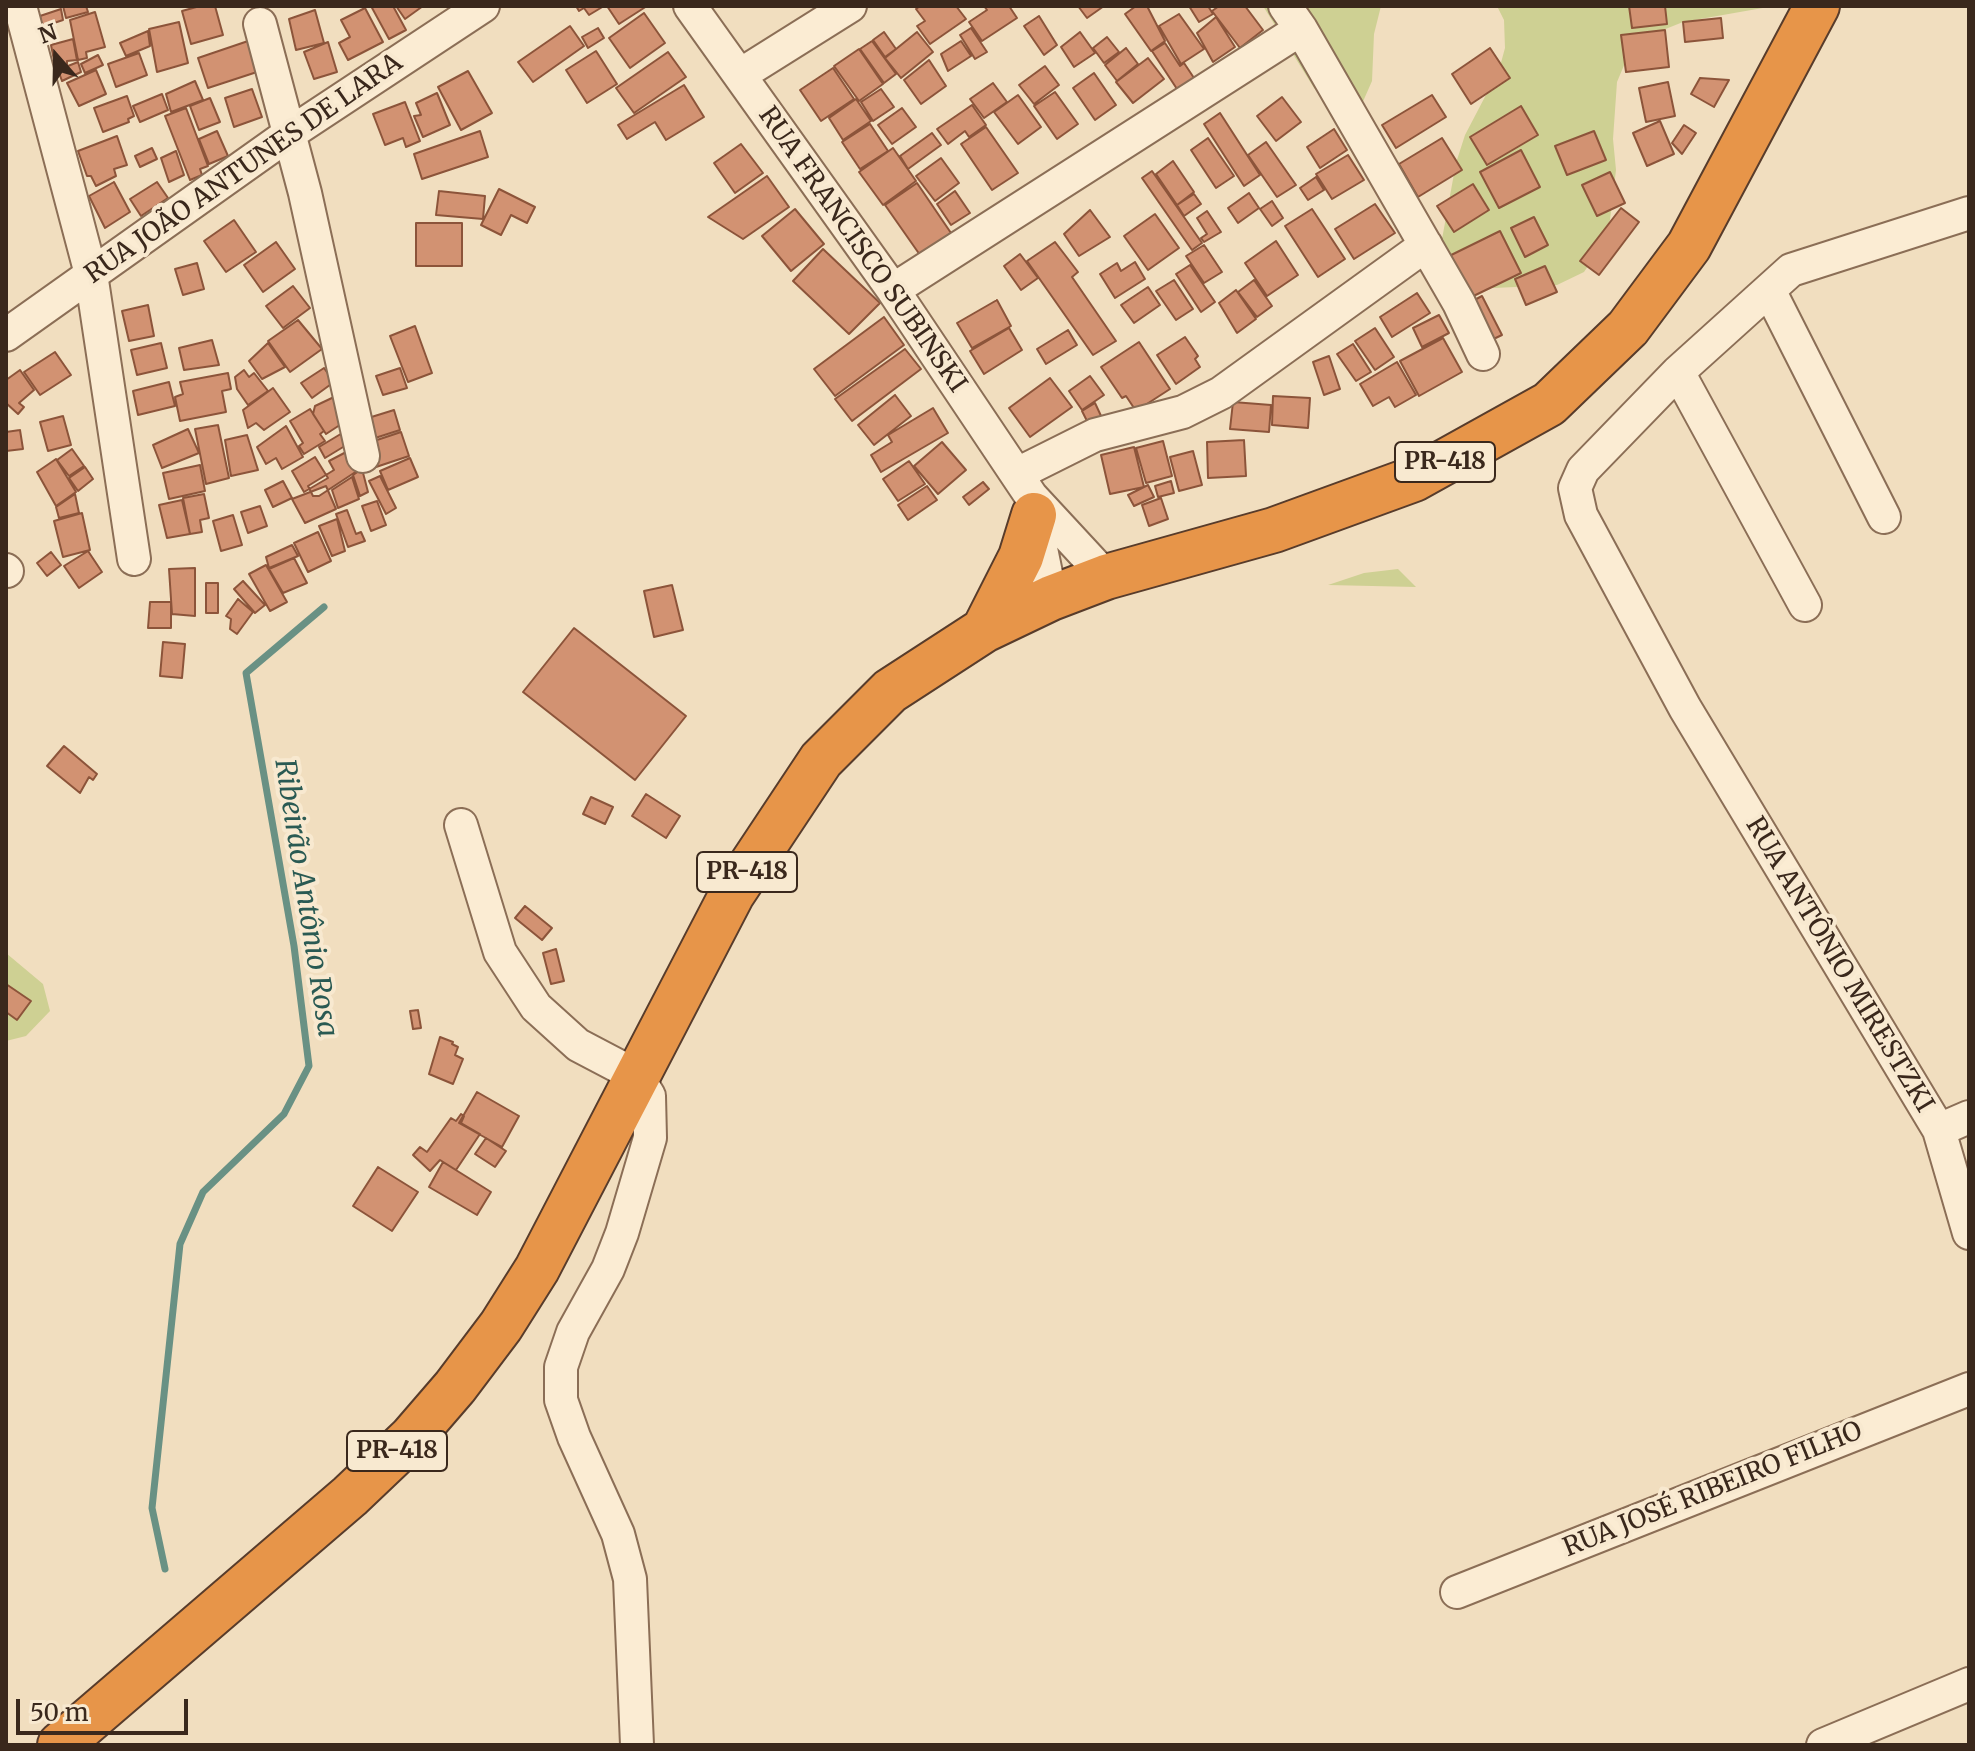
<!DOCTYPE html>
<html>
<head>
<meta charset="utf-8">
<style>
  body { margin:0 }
  #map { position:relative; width:1975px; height:1751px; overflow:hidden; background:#f1debf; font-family:Merriweather,serif }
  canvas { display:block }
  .frame { position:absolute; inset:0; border:8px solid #3a281c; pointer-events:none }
  .north { position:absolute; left:16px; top:16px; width:80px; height:80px; -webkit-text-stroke:6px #f8e9d0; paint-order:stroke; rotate:340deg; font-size:22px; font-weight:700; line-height:32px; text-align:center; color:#3a281c }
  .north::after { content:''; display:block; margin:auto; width:28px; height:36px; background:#3a281c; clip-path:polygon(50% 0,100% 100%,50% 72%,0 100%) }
  .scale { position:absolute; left:16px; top:1699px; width:172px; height:36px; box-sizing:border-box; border:4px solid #3a281c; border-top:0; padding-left:10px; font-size:24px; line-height:28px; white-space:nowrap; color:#3a281c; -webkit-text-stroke:6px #f8e9d0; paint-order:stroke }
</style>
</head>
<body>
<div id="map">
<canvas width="1975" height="1751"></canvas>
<div class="frame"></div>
<div class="north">N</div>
<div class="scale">50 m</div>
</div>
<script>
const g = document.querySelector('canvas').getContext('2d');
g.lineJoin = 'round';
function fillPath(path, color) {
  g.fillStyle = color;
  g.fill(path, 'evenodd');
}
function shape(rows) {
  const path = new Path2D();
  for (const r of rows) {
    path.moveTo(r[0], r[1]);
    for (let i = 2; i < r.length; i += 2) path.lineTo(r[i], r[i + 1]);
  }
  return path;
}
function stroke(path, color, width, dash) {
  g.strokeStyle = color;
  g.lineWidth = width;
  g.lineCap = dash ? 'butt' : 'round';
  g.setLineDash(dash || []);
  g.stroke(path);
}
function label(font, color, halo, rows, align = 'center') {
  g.font = font + ' Merriweather,serif';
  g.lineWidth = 8;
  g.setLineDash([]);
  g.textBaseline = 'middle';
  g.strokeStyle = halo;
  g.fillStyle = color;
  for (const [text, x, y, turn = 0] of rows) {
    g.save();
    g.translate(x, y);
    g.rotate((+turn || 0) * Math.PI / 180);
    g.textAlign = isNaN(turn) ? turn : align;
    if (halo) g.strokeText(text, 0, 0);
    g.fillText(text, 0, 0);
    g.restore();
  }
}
const green = shape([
  [1263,6,1381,6,1374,34,1372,81,1361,106,1339,109,1314,88],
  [1497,6,1774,6,1683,22,1648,36,1630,51,1617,82,1613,139,1616,170,1610,220,1604,242,1584,272,1557,285,1494,288,1461,282,1440,250,1456,163,1465,135,1499,70,1505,48,1504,20],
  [1398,569,1416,587,1328,585,1364,573],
  [6,953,43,984,50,1011,26,1036,6,1041]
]);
const stream = shape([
  [165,1569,152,1508,180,1244,203,1192,284,1114,309,1066,294,946,246,673,324,607]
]);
const building = shape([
  [63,6,86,6,88,12,66,18,63,6],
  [200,6,215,6,223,35,191,44,182,11,200,6],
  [371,6,393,6,406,30,389,39,371,6],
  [396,6,423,6,405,19,396,6],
  [576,6,604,6,589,15,584,8,579,11,576,6],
  [607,6,647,6,619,24,607,6],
  [920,6,956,6,966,19,930,44,917,26,925,21,916,9,920,6],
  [984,6,1009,6,1017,18,982,41,969,22,987,10,984,6],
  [1078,6,1104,6,1087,18,1078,6],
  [1136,6,1147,6,1165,41,1151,51,1125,14,1136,6],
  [1189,6,1208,6,1213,14,1199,22,1189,6],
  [1219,6,1245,6,1263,30,1240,48,1212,11,1219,6],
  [1629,6,1665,6,1667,24,1632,28,1629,6],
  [365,8,383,42,348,60,339,43,350,37,341,20,365,8],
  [61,9,63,20,42,27,40,16,61,9],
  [315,10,324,43,296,50,289,19,315,10],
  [95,12,105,47,86,52,87,58,78,60,70,20,95,12],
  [644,13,665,43,630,68,609,38,644,13],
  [1179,14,1204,49,1181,64,1159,26,1179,14],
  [1039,16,1057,45,1044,55,1024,26,1039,16],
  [1216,17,1235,47,1213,62,1197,33,1216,17],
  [1721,18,1723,38,1685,42,1683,22,1721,18],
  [179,22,188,63,157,72,149,29,179,22],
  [570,26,584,46,533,82,518,62,570,26],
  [598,28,604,38,588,48,582,37,598,28],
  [971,28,987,52,975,59,960,35,971,28],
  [1665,30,1669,67,1626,72,1621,35,1665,30],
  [148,31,150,46,126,56,120,43,148,31],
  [884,32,896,49,885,57,873,40,884,32],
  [917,32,933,52,901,78,885,58,917,32],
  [1080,32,1095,53,1074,67,1061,47,1080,32],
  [1107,37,1119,52,1104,63,1093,48,1107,37],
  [73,39,77,60,67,61,67,66,56,70,51,45,73,39],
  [254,39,260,71,208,88,198,58,254,39],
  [872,41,896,74,884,83,860,49,872,41],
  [961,41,971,56,948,71,941,54,961,41],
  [328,42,337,72,314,79,304,52,328,42],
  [1165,43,1180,66,1184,63,1194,78,1177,89,1152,51,1165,43],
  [1126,48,1138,64,1117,81,1105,65,1126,48],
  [1490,48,1510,78,1471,104,1452,74,1490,48],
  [859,49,883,84,859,101,834,66,859,49],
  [596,51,617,84,587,103,566,70,596,51],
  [668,52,686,77,634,113,616,88,668,52],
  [139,53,147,75,116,87,108,64,139,53],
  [98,55,103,65,85,73,81,64,98,55],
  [1148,58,1164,79,1133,103,1116,82,1148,58],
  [929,60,946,86,921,104,904,80,929,60],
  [78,62,81,72,62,81,58,70,78,62],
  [1045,66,1059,85,1034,104,1019,85,1045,66],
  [833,68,854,99,821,121,800,90,833,68],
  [96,70,106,94,79,106,67,83,96,70],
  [468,71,492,113,461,130,438,87,468,71],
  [1094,73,1116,105,1095,120,1073,88,1094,73],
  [1700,78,1729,80,1714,107,1691,94,1700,78],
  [195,81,203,100,171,112,166,94,195,81],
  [1668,82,1675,116,1646,122,1639,88,1668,82],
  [993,83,1007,102,984,118,970,99,993,83],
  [684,85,704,117,666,140,655,122,627,139,618,125,684,85],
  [252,89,262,117,234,127,225,98,252,89],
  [881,89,894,107,873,121,861,102,881,89],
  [1055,92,1078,124,1057,139,1034,106,1055,92],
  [437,93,450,125,423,137,414,116,421,115,416,103,437,93],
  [162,94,168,110,140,122,133,106,162,94],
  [1018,95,1041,127,1018,144,994,112,1018,95],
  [1432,95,1446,117,1396,148,1382,125,1432,95],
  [127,96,134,116,128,119,129,122,103,132,94,108,127,96],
  [1282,97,1301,122,1276,141,1257,116,1282,97],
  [210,98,220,122,199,130,190,106,210,98],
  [856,99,871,121,843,140,829,118,856,99],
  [405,102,420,141,406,147,403,138,385,145,373,114,405,102],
  [972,105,986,125,969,137,965,131,948,144,937,129,972,105],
  [1521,106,1538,135,1487,165,1470,137,1521,106],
  [186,108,208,166,200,169,202,175,190,180,165,116,186,108],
  [902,108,916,127,892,144,878,125,902,108],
  [1220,113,1260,175,1244,186,1204,124,1220,113],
  [1660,121,1674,154,1647,166,1633,133,1660,121],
  [870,124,888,151,860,169,842,142,870,124],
  [1684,125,1696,133,1682,154,1672,143,1684,125],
  [986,127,1018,173,992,190,961,144,986,127],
  [1334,129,1347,150,1320,168,1307,147,1334,129],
  [217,131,228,156,209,164,199,139,217,131],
  [480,131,488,157,422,179,414,154,480,131],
  [1594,131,1606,160,1567,175,1555,146,1594,131],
  [932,133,941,145,908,169,900,156,932,133],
  [117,136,127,165,114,169,116,176,96,186,91,176,87,176,78,151,117,136],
  [1208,138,1234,176,1216,188,1191,150,1208,138],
  [1442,138,1462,170,1418,197,1399,164,1442,138],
  [1266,142,1296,185,1277,197,1248,155,1266,142],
  [741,144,763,173,735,193,714,163,741,144],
  [152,148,157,159,140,167,135,156,152,148],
  [893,148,916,181,883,205,859,172,893,148],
  [1521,150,1540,187,1499,208,1480,172,1521,150],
  [176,151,184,175,169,182,161,158,176,151],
  [1348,155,1364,180,1332,199,1316,174,1348,155],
  [941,158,959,183,935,201,916,176,941,158],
  [1173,161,1194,192,1177,205,1156,174,1173,161],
  [1152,171,1202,243,1192,250,1142,178,1152,171],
  [1610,172,1625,203,1597,216,1582,185,1610,172],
  [767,176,789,207,743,239,708,217,767,176],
  [1316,177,1324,190,1308,200,1300,188,1316,177],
  [114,182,130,212,105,228,89,196,114,182],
  [157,182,168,198,141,216,130,199,157,182],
  [917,183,951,233,920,255,885,205,917,183],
  [1473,184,1489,210,1454,232,1437,206,1473,184],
  [499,189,535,207,527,223,511,215,501,235,481,225,499,189],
  [439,191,485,196,483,219,436,215,439,191],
  [955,191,970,213,951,225,937,204,955,191],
  [1249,193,1259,208,1238,223,1228,208,1249,193],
  [1194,194,1201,204,1184,216,1177,205,1194,194],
  [1272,201,1283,218,1272,226,1260,209,1272,201],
  [1375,204,1395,233,1354,259,1335,229,1375,204],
  [1621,208,1639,222,1599,275,1580,261,1621,208],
  [795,209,824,244,791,271,762,236,795,209],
  [1312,209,1345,259,1318,277,1285,226,1312,209],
  [1090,210,1110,237,1079,256,1064,234,1090,210],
  [1207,211,1221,232,1204,242,1201,238,1207,234,1197,218,1207,211],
  [1155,214,1179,248,1148,270,1124,236,1155,214],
  [1534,217,1548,245,1525,257,1511,228,1534,217],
  [234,220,256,252,226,272,204,241,234,220],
  [416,223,462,223,462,266,416,266,416,223],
  [1500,231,1521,273,1459,303,1439,261,1500,231],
  [1276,241,1298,275,1267,296,1245,263,1276,241],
  [276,242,295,269,263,292,244,265,276,242],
  [1055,242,1078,272,1072,277,1116,341,1093,355,1027,261,1055,242],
  [1204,245,1222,272,1204,283,1186,256,1204,245],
  [823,249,880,303,849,334,793,281,823,249],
  [1020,254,1038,278,1021,290,1004,266,1020,254],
  [1135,262,1145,279,1115,298,1100,274,1117,263,1121,271,1135,262],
  [197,263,204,289,183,295,175,269,197,263],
  [1190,265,1215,302,1201,312,1176,274,1190,265],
  [1545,266,1557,292,1526,305,1515,279,1545,266],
  [1174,280,1193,309,1176,320,1156,291,1174,280],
  [1254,280,1272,306,1257,317,1238,292,1254,280],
  [293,286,310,308,283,328,266,306,293,286],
  [1148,287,1160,305,1134,323,1121,305,1148,287],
  [1236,290,1256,319,1237,333,1219,303,1236,290],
  [1417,293,1430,313,1392,337,1380,317,1417,293],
  [1482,296,1502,335,1485,343,1465,305,1482,296],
  [997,300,1011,326,972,348,957,323,997,300],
  [148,305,154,336,129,341,122,311,148,305],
  [1439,315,1449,333,1422,347,1413,328,1439,315],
  [884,317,904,345,835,396,814,369,884,317],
  [298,320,322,349,290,372,268,341,298,320],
  [415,326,432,373,408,382,390,336,415,326],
  [1009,328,1022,350,984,374,970,351,1009,328],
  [1375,328,1394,357,1375,370,1355,341,1375,328],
  [1068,330,1077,345,1046,364,1037,349,1068,330],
  [1185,337,1198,356,1195,359,1200,367,1176,384,1157,355,1185,337],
  [1443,338,1462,372,1419,396,1400,361,1443,338],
  [212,340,219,365,184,370,179,348,212,340],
  [1139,342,1170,389,1136,411,1126,396,1122,398,1101,367,1139,342],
  [161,343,167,368,137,375,131,350,161,343],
  [268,343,285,367,262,379,249,361,268,343],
  [1353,344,1371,372,1356,381,1337,354,1353,344],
  [905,349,921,369,852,421,835,399,905,349],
  [55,352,71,375,40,395,24,372,55,352],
  [1329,356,1340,389,1324,395,1313,362,1329,356],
  [1397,362,1416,395,1395,407,1389,397,1373,406,1360,384,1397,362],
  [324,368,334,382,312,398,301,383,324,368],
  [400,368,407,388,383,395,376,376,400,368],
  [20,370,34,390,19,403,24,407,18,414,6,403,6,380,20,370],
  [244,370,249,377,254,373,268,391,248,405,237,389,235,377,244,370],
  [228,373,231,389,222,391,226,412,180,421,175,397,183,394,180,382,228,373],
  [1090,376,1104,395,1082,410,1069,391,1090,376],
  [1050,378,1072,407,1030,437,1009,408,1050,378],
  [169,382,175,406,138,415,133,391,169,382],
  [273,388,290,412,264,430,256,423,248,428,243,410,273,388],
  [895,395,911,416,874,445,858,425,895,395],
  [1273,396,1310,398,1308,428,1272,425,1273,396],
  [334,397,346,421,326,434,313,414,315,406,334,397],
  [1233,402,1271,405,1269,432,1230,429,1233,402],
  [1095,403,1102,418,1089,425,1082,411,1095,403],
  [933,408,948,433,881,472,871,455,892,442,888,435,933,408],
  [310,409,324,431,320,434,325,441,304,454,299,446,303,443,290,421,310,409],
  [394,410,400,430,372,439,365,419,394,410],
  [63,416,71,445,48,451,40,422,63,416],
  [218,425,229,478,206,484,195,429,218,425],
  [286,426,303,457,282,469,276,458,266,464,257,447,286,426],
  [188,429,199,453,162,468,153,445,188,429],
  [349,429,353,441,325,458,319,447,349,429],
  [20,430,23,449,6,451,6,432,20,430],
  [401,432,409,456,376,467,368,443,401,432],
  [247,435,258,470,231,476,225,440,247,435],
  [1244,440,1246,476,1208,478,1207,442,1244,440],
  [1163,441,1172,476,1146,483,1136,448,1163,441],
  [942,442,966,470,938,494,914,466,942,442],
  [1134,447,1144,487,1110,494,1101,455,1134,447],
  [72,449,84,466,69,476,57,460,72,449],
  [350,450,360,469,319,496,313,496,308,486,334,470,329,461,350,450],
  [1193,451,1202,485,1179,491,1170,457,1193,451],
  [315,457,328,478,304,492,292,471,315,457],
  [410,458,418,477,388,490,380,471,410,458],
  [56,459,76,492,56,506,37,472,56,459],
  [909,461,925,484,898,501,883,479,909,461],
  [200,465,205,491,169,499,163,473,200,465],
  [85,467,93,479,78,491,69,478,85,467],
  [362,469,368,492,360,496,353,475,362,469],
  [380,476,396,508,386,514,369,481,380,476],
  [352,477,359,499,338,508,332,490,352,477],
  [283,481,292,498,273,507,265,490,283,481],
  [1171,481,1174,493,1158,497,1155,486,1171,481],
  [983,482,989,489,969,505,963,497,983,482],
  [1148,485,1154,497,1134,506,1128,495,1148,485],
  [326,486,336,509,305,523,292,499,326,486],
  [927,486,937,500,908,520,898,505,927,486],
  [75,494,79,513,59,518,56,507,75,494],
  [204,494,209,518,200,520,202,532,190,534,183,498,204,494],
  [1161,498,1168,519,1149,526,1142,505,1161,498],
  [182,500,190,534,167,538,159,505,182,500],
  [377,501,386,525,371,531,362,506,377,501],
  [260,506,267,526,248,533,241,512,260,506],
  [347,510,356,534,361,532,365,541,348,547,336,514,347,510],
  [82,513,90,550,63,557,54,521,82,513],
  [233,515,242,545,221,551,213,521,233,515],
  [337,519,345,551,332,556,319,526,337,519],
  [318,532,331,561,308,572,294,543,318,532],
  [292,545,298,556,269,568,266,557,292,545],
  [88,551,102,572,79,588,64,566,88,551],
  [51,552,61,565,47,576,37,563,51,552],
  [294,558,307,583,283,593,269,569,294,558],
  [266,565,287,602,270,611,249,574,266,565],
  [195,568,195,616,172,614,169,569,195,568],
  [243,581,265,605,255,613,234,589,243,581],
  [206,583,218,583,218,613,206,613,206,583],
  [672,585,683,630,654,637,644,591,672,585],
  [238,599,253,612,237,634,230,629,231,619,226,616,238,599],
  [150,602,171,602,171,628,148,628,150,602],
  [574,628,686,716,635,780,523,692,574,628],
  [163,642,185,644,182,678,160,676,163,642],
  [64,746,97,774,93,780,89,777,80,793,47,766,64,746],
  [646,794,680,816,666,838,632,816,646,794],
  [591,797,613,807,605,824,583,814,591,797],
  [525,906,552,928,542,940,515,918,525,906],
  [556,949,564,981,551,984,543,953,556,949],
  [6,984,31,1001,17,1020,6,1012,6,984],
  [418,1010,421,1028,413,1029,410,1011,418,1010],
  [440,1037,453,1042,452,1044,458,1047,455,1055,463,1059,453,1084,429,1074,440,1037],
  [477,1092,519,1116,502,1147,459,1123,477,1092],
  [461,1114,464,1116,461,1123,480,1134,456,1170,440,1160,430,1171,413,1155,420,1147,427,1152,451,1118,456,1121,461,1114],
  [486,1138,506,1151,495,1167,475,1154,486,1138],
  [443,1162,491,1192,477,1215,429,1187,443,1162],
  [378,1167,418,1192,392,1231,353,1206,378,1167]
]);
const minor = shape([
  [20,6,91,274,134,559],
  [690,6,893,290,1031,496,1106,577],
  [1285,6,1301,29,1459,303,1483,354],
  [260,24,305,193,363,456],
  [740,75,850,6],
  [1969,213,1791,270,1678,372,1583,470,1575,488,1581,515,1685,708,1939,1130,1969,1233],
  [893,290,1301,29],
  [1769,290,1884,517],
  [6,335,289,134,483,6],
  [1678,372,1805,605],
  [1017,474,1095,435,1183,412,1221,393,1426,245],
  [1035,519,1051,598],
  [6,570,7,571],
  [461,825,500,952,536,1007,578,1045,637,1076,649,1096,650,1138,622,1233,608,1269,573,1332,561,1367,561,1400,574,1437,618,1534,630,1579,637,1745],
  [1939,1130,1969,1117],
  [1457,1592,1969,1389],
  [1823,1745,1969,1684]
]);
const highway = shape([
  [984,630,1021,557,1034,515],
  [60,1745,350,1496,411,1438,455,1387,501,1326,537,1269,732,894,821,760,890,691,984,630,1051,598,1106,577,1274,530,1414,479,1549,404,1628,328,1689,246,1817,6]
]);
const shields = [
  [1445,462,100],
  [747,872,100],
  [397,1451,100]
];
const shieldNames = [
  ["PR-418",1445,462],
  ["PR-418",747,872],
  ["PR-418",397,1451]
];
const streetNames = [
  ["RUA JOÃO ANTUNES DE LARA",244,169,-35],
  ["RUA FRANCISCO SUBINSKI",862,250,55],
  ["RUA ANTÔNIO MIRESTZKI",1839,965,59],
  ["RUA JOSÉ RIBEIRO FILHO",1713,1490,-22]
];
const waterNames = [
  ["Ribeirão Antônio Rosa",305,898,81]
];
fillPath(green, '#ced093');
stroke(stream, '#699184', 7);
fillPath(building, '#d29272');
stroke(building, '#8c543a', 2);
stroke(minor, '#8b6e56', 36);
stroke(highway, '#583c2b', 48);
stroke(minor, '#fbecd3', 32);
stroke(highway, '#e79549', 44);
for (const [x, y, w] of shields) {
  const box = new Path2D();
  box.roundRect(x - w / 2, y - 20, w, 40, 6);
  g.fillStyle = '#f8e9d0';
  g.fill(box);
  stroke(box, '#3a281c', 2);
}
label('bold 24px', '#3a281c', null, shieldNames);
label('26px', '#3a281c', '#f8e9d0', streetNames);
label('italic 28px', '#2a5a53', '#f8e9d0', waterNames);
</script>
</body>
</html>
